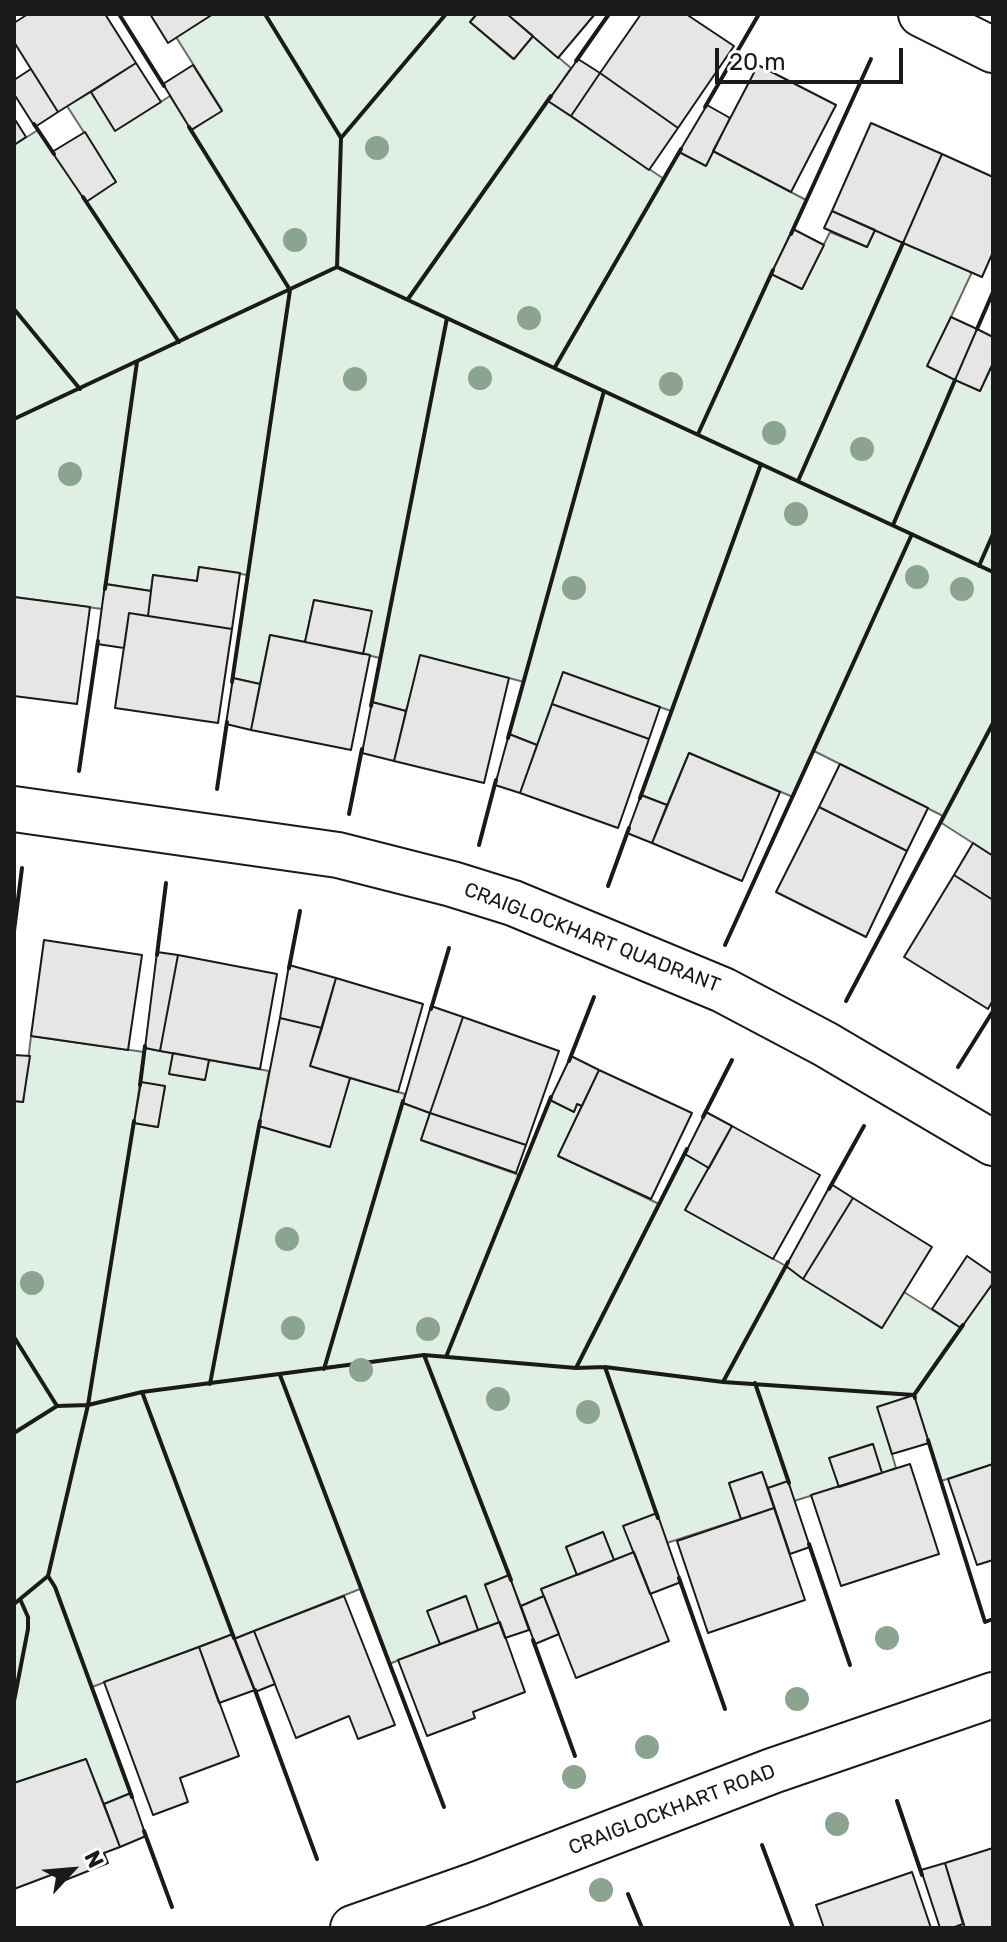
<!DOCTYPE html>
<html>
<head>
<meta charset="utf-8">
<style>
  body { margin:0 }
  #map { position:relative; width:1007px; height:1942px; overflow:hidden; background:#fff; font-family:Rubik,sans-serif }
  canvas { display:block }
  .frame { position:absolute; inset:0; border:16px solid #1a1a1a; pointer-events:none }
  .north { position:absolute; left:32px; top:1830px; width:80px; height:80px; -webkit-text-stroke:6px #fff; paint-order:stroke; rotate:64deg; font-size:22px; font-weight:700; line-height:32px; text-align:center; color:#1a1a1a }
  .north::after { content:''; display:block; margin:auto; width:28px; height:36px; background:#1a1a1a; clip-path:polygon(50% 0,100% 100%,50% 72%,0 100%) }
  .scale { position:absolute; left:715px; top:48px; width:188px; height:36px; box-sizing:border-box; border:4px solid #1a1a1a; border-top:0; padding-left:10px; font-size:24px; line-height:28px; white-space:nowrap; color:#1a1a1a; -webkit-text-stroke:6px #fff; paint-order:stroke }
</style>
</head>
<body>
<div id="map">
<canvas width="1007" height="1942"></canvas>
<div class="frame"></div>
<div class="north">N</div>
<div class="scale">20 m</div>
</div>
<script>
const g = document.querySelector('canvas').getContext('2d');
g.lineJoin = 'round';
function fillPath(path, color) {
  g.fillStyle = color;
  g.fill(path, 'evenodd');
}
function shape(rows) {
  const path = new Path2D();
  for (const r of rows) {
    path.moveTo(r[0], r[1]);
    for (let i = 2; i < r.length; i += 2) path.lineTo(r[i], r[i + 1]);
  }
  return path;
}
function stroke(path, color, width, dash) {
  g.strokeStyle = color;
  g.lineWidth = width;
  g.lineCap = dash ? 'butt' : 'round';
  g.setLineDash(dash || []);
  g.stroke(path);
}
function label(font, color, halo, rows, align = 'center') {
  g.font = font + ' Rubik,sans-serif';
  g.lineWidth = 6;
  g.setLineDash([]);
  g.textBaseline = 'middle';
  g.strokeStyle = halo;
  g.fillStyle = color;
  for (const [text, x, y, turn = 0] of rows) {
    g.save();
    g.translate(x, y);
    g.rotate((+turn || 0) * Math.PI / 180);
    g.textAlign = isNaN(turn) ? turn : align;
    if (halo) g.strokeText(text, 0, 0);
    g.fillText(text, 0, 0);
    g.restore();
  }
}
const green = shape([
  [213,14,477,14,470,22,513,59,533,36,571,68,548,101,664,179,679,152,713,151,806,200,772,273,802,289,830,232,867,247,875,230,972,272,928,366,980,391,993,363,993,856,940,822,943,816,814,751,793,797,689,753,667,805,641,795,671,711,563,673,537,745,509,734,524,682,509,678,421,656,406,711,372,702,380,658,363,654,371,611,314,600,305,642,270,635,260,684,233,678,247,575,199,567,197,581,153,575,151,591,106,584,102,609,14,597,14,145,38,130,52,152,116,182,67,106,91,92,116,130,170,96,192,130,222,110,176,37,213,14],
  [31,1036,144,1052,145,1048,173,1053,170,1074,204,1080,209,1060,269,1071,259,1126,329,1147,350,1078,405,1094,403,1103,430,1113,421,1140,519,1175,550,1100,574,1111,577,1104,582,1106,559,1156,659,1204,685,1154,709,1168,685,1210,786,1266,881,1328,904,1292,961,1328,993,1283,993,1464,941,1481,914,1396,878,1407,896,1468,882,1473,872,1444,830,1458,839,1487,794,1501,788,1482,768,1488,762,1472,729,1483,741,1519,614,1560,603,1532,566,1547,577,1575,541,1589,544,1596,521,1606,509,1576,485,1584,500,1622,478,1630,465,1596,428,1611,440,1644,389,1664,360,1589,234,1639,233,1634,92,1687,131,1793,104,1804,86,1759,14,1783,14,1101,23,1102,31,1036],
  [140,1083,165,1087,157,1127,134,1123,140,1083]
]);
const building = shape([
  [28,14,105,14,136,63,58,112,14,42,14,23,28,14],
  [150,14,213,14,168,43,150,14],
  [477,14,507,14,533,36,514,59,470,22,477,14],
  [507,14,595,14,558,58,507,14],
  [641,14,686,14,734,46,678,128,600,73,641,14],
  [578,59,600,73,571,116,548,101,578,59],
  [136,63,161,102,115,131,91,92,136,63],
  [193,65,222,111,191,130,163,84,193,65],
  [758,65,836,105,791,192,713,151,758,65],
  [31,69,58,112,35,127,14,94,14,80,31,69],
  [600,73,678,128,649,170,571,116,600,73],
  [707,105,730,118,706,166,679,152,707,105],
  [14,118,26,137,14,145,14,118],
  [871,123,942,154,903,243,832,211,871,123],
  [85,132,116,182,86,202,52,152,85,132],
  [942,154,993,177,993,252,982,277,903,243,942,154],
  [832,211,875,230,867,247,824,228,832,211],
  [793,229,824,245,802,289,771,274,793,229],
  [951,317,977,329,955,380,927,366,951,317],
  [977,329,993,337,993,363,980,391,955,380,977,329],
  [199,567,240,573,232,629,148,616,153,575,197,581,199,567],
  [105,584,151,591,148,616,129,613,124,648,97,644,105,584],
  [14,597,90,607,77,704,14,696,14,597],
  [314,600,372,611,363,654,305,642,314,600],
  [129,613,232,629,218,723,115,708,129,613],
  [270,635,370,655,351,750,251,730,270,635],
  [420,655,509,678,484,783,394,761,420,655],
  [563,672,660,707,649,739,552,704,563,672],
  [233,678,260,684,251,730,226,724,233,678],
  [372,702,406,711,394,761,362,753,372,702],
  [552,704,649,739,618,828,520,793,552,704],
  [509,734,537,745,520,793,495,785,509,734],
  [689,753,780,792,742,881,652,843,689,753],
  [840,764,928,808,907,851,819,807,840,764],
  [641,795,667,805,652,843,627,833,641,795],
  [819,807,907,851,866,937,776,892,819,807],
  [973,843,993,856,993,900,954,875,973,843],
  [954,875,993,900,993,1000,988,1009,904,957,954,875],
  [44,940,142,955,128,1050,31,1036,44,940],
  [157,952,178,955,160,1051,145,1048,157,952],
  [178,955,277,974,260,1069,160,1051,178,955],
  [289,965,336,978,322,1028,280,1018,289,965],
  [336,978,423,1004,398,1092,310,1066,336,978],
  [431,1006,463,1017,430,1113,403,1103,431,1006],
  [463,1017,559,1051,526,1145,430,1113,463,1017],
  [280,1018,322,1028,310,1066,350,1078,330,1147,259,1126,280,1018],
  [173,1053,209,1060,205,1080,169,1074,173,1053],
  [14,1055,30,1056,23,1102,14,1101,14,1055],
  [571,1056,599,1070,582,1106,577,1104,574,1112,550,1100,571,1056],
  [599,1070,692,1113,651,1199,558,1156,599,1070],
  [141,1082,165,1086,158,1127,134,1123,141,1082],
  [706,1112,732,1126,709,1168,685,1154,706,1112],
  [430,1113,526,1145,516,1173,421,1140,430,1113],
  [732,1126,820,1175,773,1259,685,1210,732,1126],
  [831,1184,853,1198,803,1279,786,1266,831,1184],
  [853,1198,932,1247,882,1328,803,1279,853,1198],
  [967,1256,993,1274,993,1283,961,1328,932,1309,967,1256],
  [914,1395,929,1443,892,1454,877,1407,914,1395],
  [873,1444,882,1473,839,1487,829,1458,873,1444],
  [910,1464,939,1554,841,1586,811,1495,910,1464],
  [993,1464,993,1560,977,1565,948,1479,993,1464],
  [762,1472,774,1508,741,1519,729,1483,762,1472],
  [788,1481,810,1547,790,1554,768,1488,788,1481],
  [774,1508,805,1600,708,1633,677,1541,774,1508],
  [657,1513,681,1582,650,1594,623,1526,657,1513],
  [603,1532,614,1560,577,1575,566,1547,603,1532],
  [634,1552,669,1641,576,1678,541,1589,634,1552],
  [509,1575,529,1630,505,1638,485,1585,509,1575],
  [344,1596,395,1725,358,1739,349,1716,296,1738,254,1631,344,1596],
  [466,1596,478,1630,440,1644,427,1611,466,1596],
  [544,1596,559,1634,535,1644,521,1606,544,1596],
  [500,1622,525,1692,473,1712,475,1718,427,1736,398,1660,500,1622],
  [254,1631,275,1684,255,1692,234,1639,254,1631],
  [233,1634,255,1690,219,1703,199,1647,233,1634],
  [199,1647,239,1756,180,1778,188,1802,153,1815,104,1682,199,1647],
  [86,1759,120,1847,104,1853,108,1863,63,1881,59,1872,14,1889,14,1783,86,1759],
  [131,1793,146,1836,120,1847,104,1804,131,1793],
  [993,1848,993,1928,965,1928,945,1863,993,1848],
  [945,1863,963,1924,952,1928,940,1928,921,1870,945,1863],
  [912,1872,931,1928,824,1928,816,1905,912,1872]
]);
const minor = shape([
  [921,14,993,50],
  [14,809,338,855,452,884,513,903,723,990,825,1044,993,1143],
  [353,1928,478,1884,772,1771,993,1695]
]);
const wall = shape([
  [119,14,164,86],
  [265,14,341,138,337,267],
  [576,61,609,14],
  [705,107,759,14],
  [34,124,54,154],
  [189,127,290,290,232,682],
  [341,138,446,14],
  [83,197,179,342],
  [791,234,871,59],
  [408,299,551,96],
  [14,309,80,389],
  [977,329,993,292],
  [555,367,681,149],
  [14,419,337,267,993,572],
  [698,434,773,270],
  [798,481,903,243],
  [893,525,955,380],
  [979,566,993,534],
  [105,589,137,362],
  [371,706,447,318],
  [508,738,604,391],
  [79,771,98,641],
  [217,789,227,722],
  [640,798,761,464],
  [349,814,362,749],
  [479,845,496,780],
  [608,886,629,828],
  [14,931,22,868],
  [725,945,912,534],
  [157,955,166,883],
  [289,968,300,911],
  [846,1001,993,723],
  [431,1009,449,948],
  [569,1061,594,997],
  [958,1067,993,1011],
  [140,1085,145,1046],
  [703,1117,732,1060],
  [829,1189,864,1126],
  [14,1337,57,1406,88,1405,142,1392,424,1355,576,1368,605,1367,723,1382,914,1395],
  [424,1355,511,1580],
  [446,1357,551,1097],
  [605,1367,658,1518],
  [576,1368,687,1149],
  [324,1369,403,1101],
  [280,1375,444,1807],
  [723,1382,788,1262],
  [755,1383,789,1483],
  [210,1384,260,1121],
  [142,1392,234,1638],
  [915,1398,914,1395,963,1325],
  [14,1433,57,1406],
  [928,1440,985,1622,993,1619],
  [809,1544,850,1665],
  [679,1578,725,1709],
  [14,1604,48,1576],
  [533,1640,575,1756],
  [255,1690,317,1859],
  [14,1701,28,1629,28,1617,20,1599],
  [132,1797,55,1587,48,1576,88,1405,134,1121],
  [897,1801,922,1875],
  [144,1831,172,1907],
  [762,1845,793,1928],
  [628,1894,642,1928]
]);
const trees = [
  [377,148],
  [295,240],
  [529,318],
  [480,378],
  [355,379],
  [671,384],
  [774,433],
  [862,449],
  [70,474],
  [796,514],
  [917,577],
  [574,588],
  [962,589],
  [287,1239],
  [32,1283],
  [293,1328],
  [428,1329],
  [361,1370],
  [498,1399],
  [588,1412],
  [887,1638],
  [797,1699],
  [647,1747],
  [574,1777],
  [837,1824],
  [601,1890]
];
const streetNames = [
  ["CRAIGLOCKHART QUADRANT",592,938,21],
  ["CRAIGLOCKHART ROAD",672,1810,-21]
];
fillPath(green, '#e0efe3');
stroke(green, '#6a6a6a', 2);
fillPath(building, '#e6e6e6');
stroke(building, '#1a1a1a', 2);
stroke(minor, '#1a1a1a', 48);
stroke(minor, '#fff', 44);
stroke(wall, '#1a1a1a', 4);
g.fillStyle = '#8aa48f';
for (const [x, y] of trees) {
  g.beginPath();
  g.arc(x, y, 12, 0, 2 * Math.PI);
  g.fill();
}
label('20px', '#1a1a1a', '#fff', streetNames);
</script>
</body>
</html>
